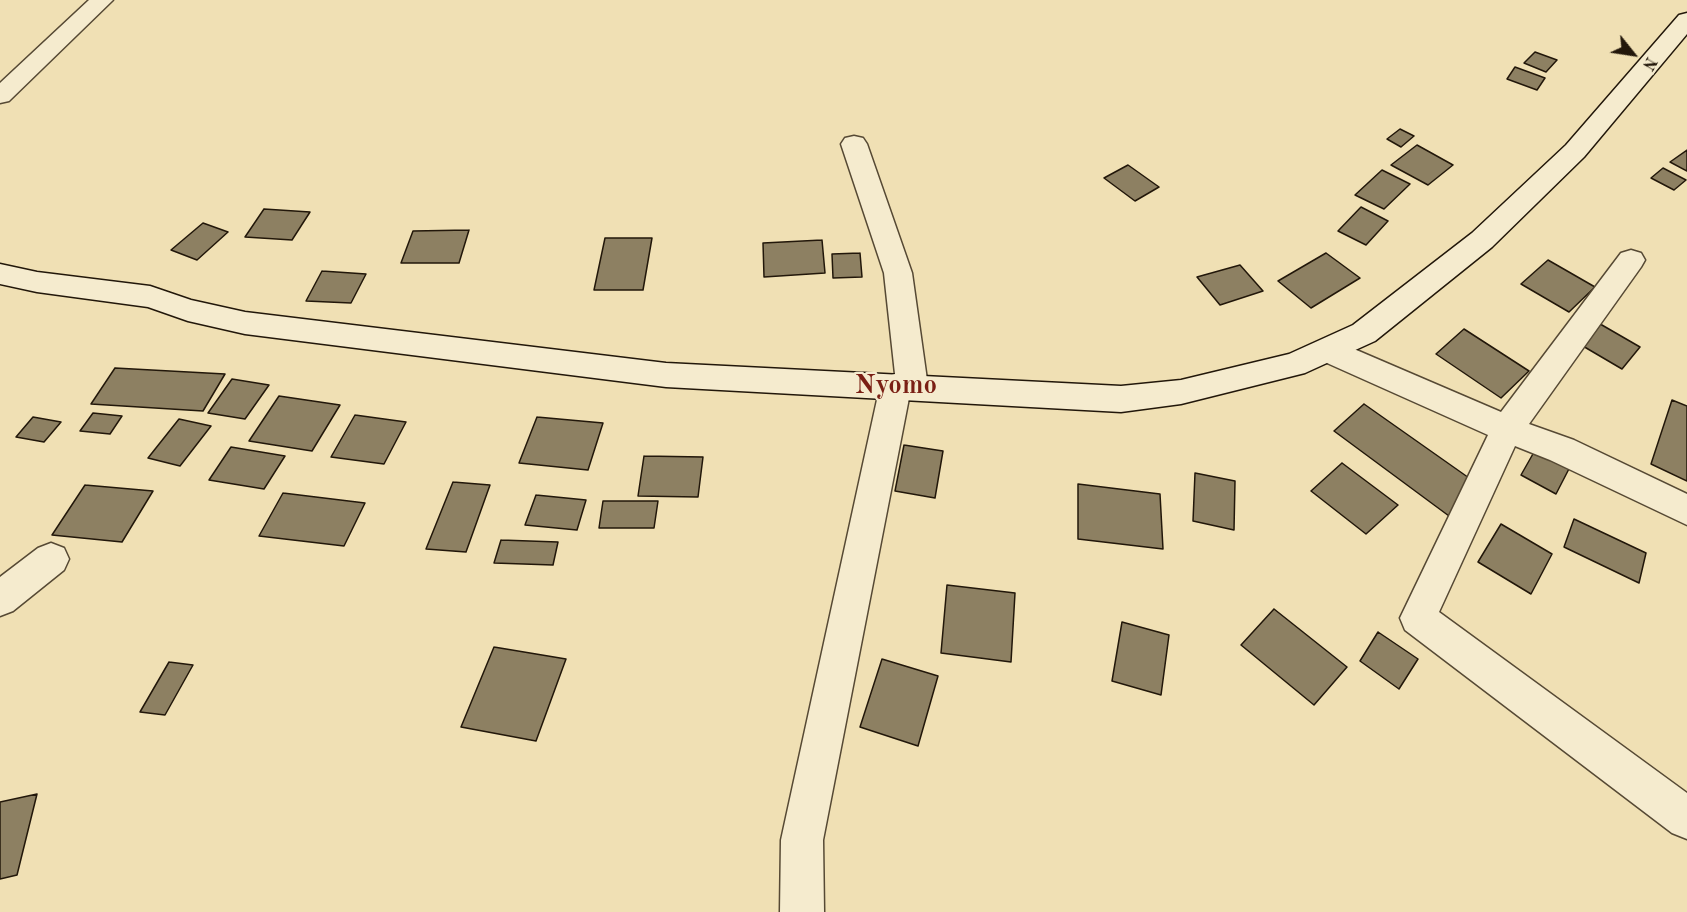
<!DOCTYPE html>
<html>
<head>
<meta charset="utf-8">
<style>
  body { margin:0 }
  #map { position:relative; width:1687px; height:912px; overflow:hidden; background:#f0e0b4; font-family:"Old Standard TT",serif }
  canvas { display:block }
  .north { position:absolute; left:1603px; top:24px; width:60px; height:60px; -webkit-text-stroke:4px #f5ebce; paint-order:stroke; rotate:120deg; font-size:16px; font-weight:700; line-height:24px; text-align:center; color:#22170a }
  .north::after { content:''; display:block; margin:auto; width:21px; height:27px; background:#22170a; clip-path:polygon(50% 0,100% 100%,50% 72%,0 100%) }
</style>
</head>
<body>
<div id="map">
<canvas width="1687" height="912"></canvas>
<div class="north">N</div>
</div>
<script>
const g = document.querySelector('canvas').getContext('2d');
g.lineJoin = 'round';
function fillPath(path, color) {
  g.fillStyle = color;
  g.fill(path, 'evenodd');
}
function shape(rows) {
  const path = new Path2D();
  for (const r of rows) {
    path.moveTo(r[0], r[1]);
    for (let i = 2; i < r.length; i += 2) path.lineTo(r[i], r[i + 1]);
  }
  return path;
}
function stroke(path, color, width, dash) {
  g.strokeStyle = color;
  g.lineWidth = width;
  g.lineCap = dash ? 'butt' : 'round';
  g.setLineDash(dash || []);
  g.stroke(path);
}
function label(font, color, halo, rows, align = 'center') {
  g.font = font + ' "Old Standard TT",serif';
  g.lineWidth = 4.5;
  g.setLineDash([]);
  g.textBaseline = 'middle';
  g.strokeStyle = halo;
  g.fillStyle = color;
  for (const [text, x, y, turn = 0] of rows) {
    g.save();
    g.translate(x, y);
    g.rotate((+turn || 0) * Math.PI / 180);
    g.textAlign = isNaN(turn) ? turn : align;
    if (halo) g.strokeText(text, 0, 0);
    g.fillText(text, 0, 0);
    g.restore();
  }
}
const building = shape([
  [1535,52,1557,60,1546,72,1524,63,1535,52],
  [1515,67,1545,78,1537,90,1507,79,1515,67],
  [1400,129,1414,136,1401,147,1387,139,1400,129],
  [1417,145,1453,165,1428,185,1391,165,1417,145],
  [1687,150,1687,171,1670,162,1687,150],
  [1128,165,1159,187,1135,201,1104,178,1128,165],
  [1663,168,1686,180,1674,190,1651,178,1663,168],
  [1382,170,1410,184,1384,209,1355,195,1382,170],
  [1361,207,1388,221,1366,245,1338,231,1361,207],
  [264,209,310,212,292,240,245,237,264,209],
  [203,223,228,232,197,260,171,250,203,223],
  [469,230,459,263,401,263,413,231,469,230],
  [605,238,652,238,643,290,594,290,605,238],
  [822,240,825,273,764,277,763,243,822,240],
  [860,253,862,277,833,278,832,254,860,253],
  [1326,253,1360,278,1311,308,1278,281,1326,253],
  [1548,260,1595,287,1569,312,1521,284,1548,260],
  [1240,265,1263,291,1220,305,1197,277,1240,265],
  [322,271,366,274,351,303,306,301,322,271],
  [1595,321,1640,347,1622,369,1576,342,1595,321],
  [1464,329,1529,371,1501,398,1436,354,1464,329],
  [115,368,225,374,203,411,91,404,115,368],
  [232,379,269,385,245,419,208,413,232,379],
  [279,396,340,405,312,451,249,441,279,396],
  [1672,400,1687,406,1687,481,1651,464,1672,400],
  [1364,404,1479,485,1449,516,1334,431,1364,404],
  [93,413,122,416,110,434,80,431,93,413],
  [355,415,406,422,384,464,331,457,355,415],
  [33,417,61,422,44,442,16,437,33,417],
  [537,417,603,423,588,470,519,463,537,417],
  [179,419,211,426,180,466,148,458,179,419],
  [904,445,943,451,935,498,895,491,904,445],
  [1538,445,1572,463,1556,494,1521,475,1538,445],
  [231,447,285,456,264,489,209,480,231,447],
  [644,456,703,457,698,497,638,496,644,456],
  [1342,463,1398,505,1366,534,1311,491,1342,463],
  [1195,473,1235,481,1234,530,1193,521,1195,473],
  [453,482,490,485,466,552,426,549,453,482],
  [1078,484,1160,494,1163,549,1078,539,1078,484],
  [85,485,153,491,122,542,52,535,85,485],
  [283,493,365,503,344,546,259,536,283,493],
  [536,495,586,500,577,530,525,525,536,495],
  [603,501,658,501,654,528,599,528,603,501],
  [1574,519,1646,553,1639,583,1564,547,1574,519],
  [1501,524,1552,554,1531,594,1478,562,1501,524],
  [501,540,558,542,553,565,494,563,501,540],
  [947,585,1015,593,1011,662,941,653,947,585],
  [1274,609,1347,667,1314,705,1241,645,1274,609],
  [1122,622,1169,635,1161,695,1112,681,1122,622],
  [1378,632,1418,659,1399,689,1360,661,1378,632],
  [494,647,566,659,536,741,461,727,494,647],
  [882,659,938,676,918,746,860,727,882,659],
  [169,662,193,665,165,715,140,712,169,662],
  [37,794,17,875,0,879,0,802,37,794]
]);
const minor = shape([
  [89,0,113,0,9,101,0,103,0,83,89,0],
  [854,136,863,138,867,144,912,273,928,387,923,396,909,398,823,840,824,912,780,912,781,840,880,386,885,377,895,374,884,273,841,144,845,138,854,136],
  [1631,250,1641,253,1645,260,1641,267,1529,424,1574,440,1687,494,1687,525,1550,460,1515,446,1439,612,1687,793,1687,839,1672,833,1405,630,1400,618,1488,435,1318,359,1314,351,1318,343,1329,339,1340,343,1501,412,1621,253,1631,250],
  [51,543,64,548,69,559,64,570,13,611,0,616,0,577,38,548,51,543]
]);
const secondary = shape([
  [1687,13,1687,34,1584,157,1492,247,1375,341,1305,373,1181,404,1121,412,666,387,245,334,188,321,148,307,37,292,0,284,0,264,37,272,150,286,191,300,245,312,666,363,1121,386,1181,380,1289,354,1353,325,1472,233,1566,145,1679,15,1687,13]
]);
const quarterNames = [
  ["Nyomo",896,386]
];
fillPath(building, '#8d8062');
stroke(building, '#22170a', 1.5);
stroke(minor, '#564934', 3);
stroke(secondary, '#22170a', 3);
fillPath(minor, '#f5ebce');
fillPath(secondary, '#f5ebce');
label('bold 27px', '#7a1f14', '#f5ebce', quarterNames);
</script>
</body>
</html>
